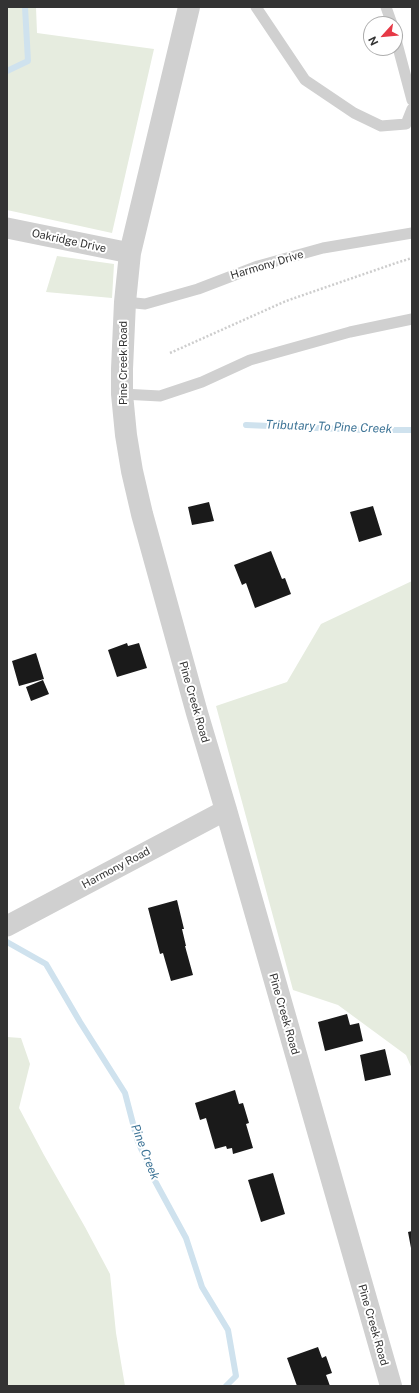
<!DOCTYPE html>
<html>
<head>
<meta charset="utf-8">
<style>
  body { margin:0 }
  #map { position:relative; width:419px; height:1393px; overflow:hidden; background:#fff; font-family:"Public Sans",sans-serif }
  canvas { display:block }
  .frame { position:absolute; inset:0; border:8px solid #333; pointer-events:none }
  .north { position:absolute; left:363px; top:16px; width:40px; height:40px; box-sizing:border-box; background:#fff; border:1px solid #adadad; border-radius:50%; rotate:243deg; font-size:11px; font-weight:700; line-height:16px; text-align:center; color:#333 }
  .north::after { content:''; display:block; margin:auto; width:14px; height:18px; background:#e63946; clip-path:polygon(50% 0,100% 100%,50% 72%,0 100%) }
</style>
</head>
<body>
<div id="map">
<canvas width="419" height="1393"></canvas>
<div class="frame"></div>
<div class="north">N</div>
</div>
<script>
const g = document.querySelector('canvas').getContext('2d');
g.lineJoin = 'round';
function fillPath(path, color) {
  g.fillStyle = color;
  g.fill(path, 'evenodd');
}
function shape(rows) {
  const path = new Path2D();
  for (const r of rows) {
    path.moveTo(r[0], r[1]);
    for (let i = 2; i < r.length; i += 2) path.lineTo(r[i], r[i + 1]);
  }
  return path;
}
function stroke(path, color, width, dash) {
  g.strokeStyle = color;
  g.lineWidth = width;
  g.lineCap = dash ? 'butt' : 'round';
  g.setLineDash(dash || []);
  g.stroke(path);
}
function label(font, color, halo, rows, align = 'center') {
  g.font = font + ' "Public Sans",sans-serif';
  g.lineWidth = 4;
  g.setLineDash([]);
  g.textBaseline = 'middle';
  g.strokeStyle = halo;
  g.fillStyle = color;
  for (const [text, x, y, turn = 0] of rows) {
    g.save();
    g.translate(x, y);
    g.rotate((+turn || 0) * Math.PI / 180);
    g.textAlign = isNaN(turn) ? turn : align;
    if (halo) g.strokeText(text, 0, 0);
    g.fillText(text, 0, 0);
    g.restore();
  }
}
const green = shape([
  [7,7,36,7,37,33,154,49,112,233,7,210],
  [57,256,114,264,112,298,46,292],
  [412,581,412,1069,406,1055,338,1005,293,990,216,706,287,682,321,624],
  [7,1037,21,1038,30,1064,19,1108,44,1155,85,1227,110,1274,116,1333,125,1386,7,1386]
]);
const stream = shape([
  [7,71,28,61,25,7],
  [246,425,364,430,412,430],
  [7,942,46,964,80,1022,125,1093,137,1139,155,1181,186,1238,202,1287,228,1330,236,1376,226,1386]
]);
const building = shape([
  [209,502,214,521,192,525,188,507],
  [373,506,382,535,359,542,350,512],
  [271,551,282,579,285,578,291,594,255,608,246,583,242,585,234,565],
  [127,643,128,646,139,643,147,668,117,677,108,650],
  [36,653,44,679,19,686,12,661],
  [43,680,49,694,31,701,26,687],
  [177,900,184,929,182,929,186,946,185,946,193,975,171,981,163,953,160,954,148,908],
  [347,1014,350,1025,359,1023,363,1041,325,1051,318,1022],
  [385,1049,391,1075,365,1081,360,1055],
  [235,1090,239,1104,243,1103,249,1123,246,1124,253,1148,233,1154,232,1148,227,1149,226,1146,215,1149,206,1118,200,1120,195,1103],
  [273,1173,285,1214,261,1222,248,1180],
  [412,1231,412,1248,411,1248,408,1232],
  [318,1347,322,1358,326,1356,332,1373,326,1375,330,1386,297,1386,287,1358]
]);
const path = shape([
  [170,353,286,301,396,263,412,258]
]);
const service = shape([
  [256,7,305,80,354,113,381,126,406,124,412,109],
  [386,7,392,24],
  [395,36,412,100],
  [125,302,145,304,198,289,258,266,323,248,412,233],
  [122,394,160,396,202,382,250,360,350,332,412,319]
]);
const minor = shape([
  [7,228,130,253],
  [7,926,226,810]
]);
const tertiary = shape([
  [189,7,130,253,125,302,122,369,122,394,126,435,132,471,142,514,197,713,226,810,391,1386]
]);
const streetNames = [
  ["Oakridge Drive",69,241,12],
  ["Harmony Drive",267,265,-17],
  ["Pine Creek Road",124,363,-90],
  ["Pine Creek Road",194,702,74],
  ["Harmony Road",116,868,-28],
  ["Pine Creek Road",284,1014,74],
  ["Pine Creek Road",373,1325,74]
];
const waterNames = [
  ["Tributary To Pine Creek",329,427,2],
  ["Pine Creek",145,1152,69]
];
fillPath(green, '#e6ecdf');
stroke(stream, '#cfe2ee', 6);
fillPath(building, '#1a1a1a');
stroke(path, '#cdcdcd', 2.5, [2, 2]);
stroke(service, '#d0d0d0', 11);
stroke(minor, '#d0d0d0', 21);
stroke(tertiary, '#d0d0d0', 22);
label('11px', '#333', '#fff', streetNames);
label('italic 12px', '#3f7597', '#fff', waterNames);
</script>
</body>
</html>
